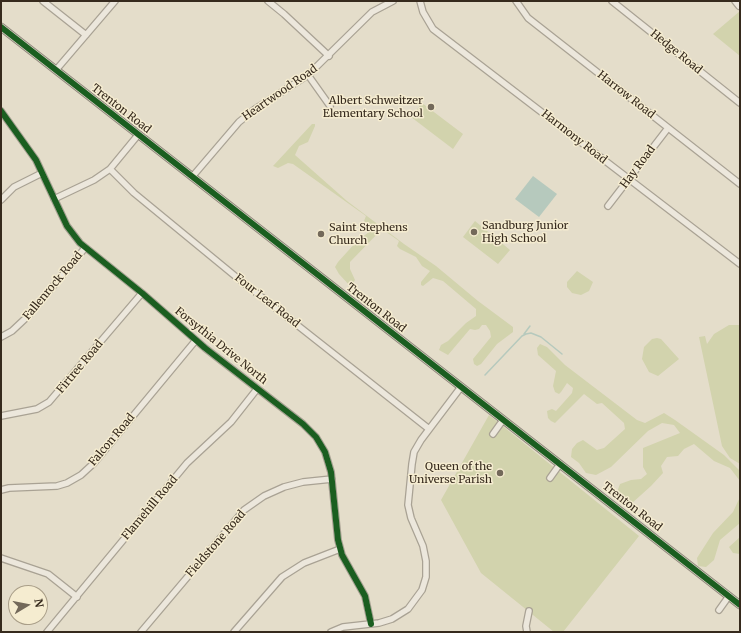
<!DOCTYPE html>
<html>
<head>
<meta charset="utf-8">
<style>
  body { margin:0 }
  #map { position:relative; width:741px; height:633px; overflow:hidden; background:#e4ddca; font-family:Merriweather,serif }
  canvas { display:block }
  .frame { position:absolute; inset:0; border:2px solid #362a1d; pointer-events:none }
  .north { position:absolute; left:8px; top:585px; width:40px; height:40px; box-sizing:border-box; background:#f5ecd0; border:1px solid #a99e88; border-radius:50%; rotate:80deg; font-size:11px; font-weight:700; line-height:16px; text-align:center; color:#362a1d }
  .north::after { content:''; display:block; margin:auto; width:14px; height:18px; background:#73695a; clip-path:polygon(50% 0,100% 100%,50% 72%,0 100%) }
</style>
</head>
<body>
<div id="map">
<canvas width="741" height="633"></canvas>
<div class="frame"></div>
<div class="north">N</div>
</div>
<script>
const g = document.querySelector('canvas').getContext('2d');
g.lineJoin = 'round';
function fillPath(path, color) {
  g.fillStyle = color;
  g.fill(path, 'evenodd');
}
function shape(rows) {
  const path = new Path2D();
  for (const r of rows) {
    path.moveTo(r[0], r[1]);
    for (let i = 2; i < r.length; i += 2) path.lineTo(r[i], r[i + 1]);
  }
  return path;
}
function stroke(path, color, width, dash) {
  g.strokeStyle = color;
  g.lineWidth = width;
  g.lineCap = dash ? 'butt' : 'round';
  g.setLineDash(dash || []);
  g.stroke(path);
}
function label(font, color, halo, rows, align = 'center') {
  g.font = font + ' Merriweather,serif';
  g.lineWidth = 3;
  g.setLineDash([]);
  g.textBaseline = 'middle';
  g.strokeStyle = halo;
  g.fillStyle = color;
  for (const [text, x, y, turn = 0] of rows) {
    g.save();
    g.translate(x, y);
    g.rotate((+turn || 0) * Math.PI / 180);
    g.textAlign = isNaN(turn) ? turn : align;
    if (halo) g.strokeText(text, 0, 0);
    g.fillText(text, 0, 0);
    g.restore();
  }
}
const green = shape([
  [740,11,740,56,713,34],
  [422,103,463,134,453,149,411,117],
  [312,124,315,124,315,126,308,142,299,146,295,155,347,201,404,244,436,266,478,301,513,327,513,332,497,344,481,364,477,366,474,364,473,359,491,337,490,331,486,325,482,325,479,329,475,330,470,329,448,355,439,350,441,345,448,341,466,323,476,316,476,309,443,281,433,278,423,286,421,285,421,282,430,271,422,266,416,257,400,249,397,246,399,241,382,229,350,262,350,269,355,280,351,287,339,274,335,267,338,262,357,241,369,232,370,228,364,221,366,216,293,164,288,163,278,168,273,166],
  [475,221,510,250,498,264,463,237],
  [577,271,593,282,589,291,581,295,572,293,567,287,567,282],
  [729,325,740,325,740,464,730,458,722,446,699,337,705,336,707,344,714,334],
  [657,338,661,339,679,359,658,376,649,372,642,359,644,347,652,339],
  [540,344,547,347,565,365,637,420,645,423,664,413,675,420,724,455,740,471,740,481,730,468,714,461,694,444,684,449,678,456,667,457,661,466,663,473,651,486,631,504,625,502,617,492,620,484,631,480,641,479,647,474,643,467,643,448,680,433,674,425,662,423,648,431,611,467,596,475,586,473,579,463,571,457,572,449,577,443,583,440,597,450,604,448,625,429,624,423,602,403,597,404,584,394,555,423,551,421,548,418,547,411,552,409,556,411,572,393,573,388,567,383,561,392,559,394,555,392,553,386,556,371,538,355,537,348],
  [489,415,639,536,563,632,554,632,481,573,441,500],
  [740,497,740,523,720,540,714,560,706,567,698,566,697,558,713,533,733,512],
  [740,537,740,554,733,553,729,547]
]);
const water = shape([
  [533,176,557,194,539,217,515,199]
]);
const stream = shape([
  [524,334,530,326],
  [485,375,522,336,526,334,531,333,541,337,562,354]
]);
const minor = shape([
  [43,1,86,35],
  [268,1,284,14,329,56],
  [420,1,423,12,433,29,740,264],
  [516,1,528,18,740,184],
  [612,1,740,103],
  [735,1,739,6],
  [56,70,115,1],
  [308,75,330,106],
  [1,111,36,160,67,226,80,243,142,293,205,348,303,424,316,437,325,452,331,472,338,540,342,555,365,596,371,624],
  [110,169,134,193,235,276,429,429],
  [192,177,239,122,255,109,308,75,372,12,393,1],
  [54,199,94,180,110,169,138,135],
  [1,200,14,187,42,173],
  [608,206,668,128],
  [1,337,12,331,28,316,85,248],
  [1,416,37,409,49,402,142,293],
  [493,434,503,420],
  [550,478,560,464],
  [1,490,9,488,57,486,67,483,81,475,94,463,196,340],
  [1,558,48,574,77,597],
  [719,610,729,596],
  [47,632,187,463,231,422,257,389],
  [141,632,244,510,264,496,284,487,303,482,332,479],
  [234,632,282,577,304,563,340,549],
  [331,632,343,627,379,623,392,619,408,609,422,590,426,577,426,561,423,546,411,518,408,505,412,464,414,452,421,440,461,387],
  [527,632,526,626,529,611]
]);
const major = shape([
  [1,27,740,605]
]);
const cycleway = shape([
  [1,27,740,605],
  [1,111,36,160,67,226,80,243,142,293,205,348,303,424,316,437,325,452,331,472,338,540,342,555,365,596,371,624]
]);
const markers = [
  [431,107,4,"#73695a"],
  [474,232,4,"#73695a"],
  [321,234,4,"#73695a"],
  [500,473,4,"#73695a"]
];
const streetNames = [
  ["Hedge Road",676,52,39],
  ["Heartwood Road",280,93,-35],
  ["Harrow Road",626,95,38],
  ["Trenton Road",121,109,38],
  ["Harmony Road",574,137,38],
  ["Hay Road",638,167,-53],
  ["Fallenrock Road",53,286,-50],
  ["Four Leaf Road",267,301,38],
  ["Trenton Road",376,308,38],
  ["Forsythia Drive North",221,346,39],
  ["Firtree Road",80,367,-50],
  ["Falcon Road",112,440,-50],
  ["Trenton Road",632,507,38],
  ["Flamehill Road",150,508,-50],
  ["Fieldstone Road",216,544,-49]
];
const poiNames = [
  ["Albert Schweitzer",423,101],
  ["Elementary School",423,114],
  ["Sandburg Junior",482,226,"left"],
  ["High School",482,239,"left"],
  ["Saint Stephens",329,228,"left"],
  ["Church",329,241,"left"],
  ["Queen of the",492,467],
  ["Universe Parish",492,480]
];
fillPath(green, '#d2d3ad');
fillPath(water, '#b6c9bd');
stroke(stream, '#b6c9bd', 1.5);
stroke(minor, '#a9a294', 8);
stroke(major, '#8e877b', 9);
stroke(minor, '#ece7dc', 5.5);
stroke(major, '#e3ddcd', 7);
stroke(cycleway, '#1b5e20', 6);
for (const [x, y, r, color] of markers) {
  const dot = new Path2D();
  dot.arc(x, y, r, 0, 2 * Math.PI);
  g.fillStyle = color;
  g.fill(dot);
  stroke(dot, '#f5ecd0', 1.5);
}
label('11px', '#362a1d', '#f5ecd0', streetNames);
label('11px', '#362a1d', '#f5ecd0', poiNames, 'right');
</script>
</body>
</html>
